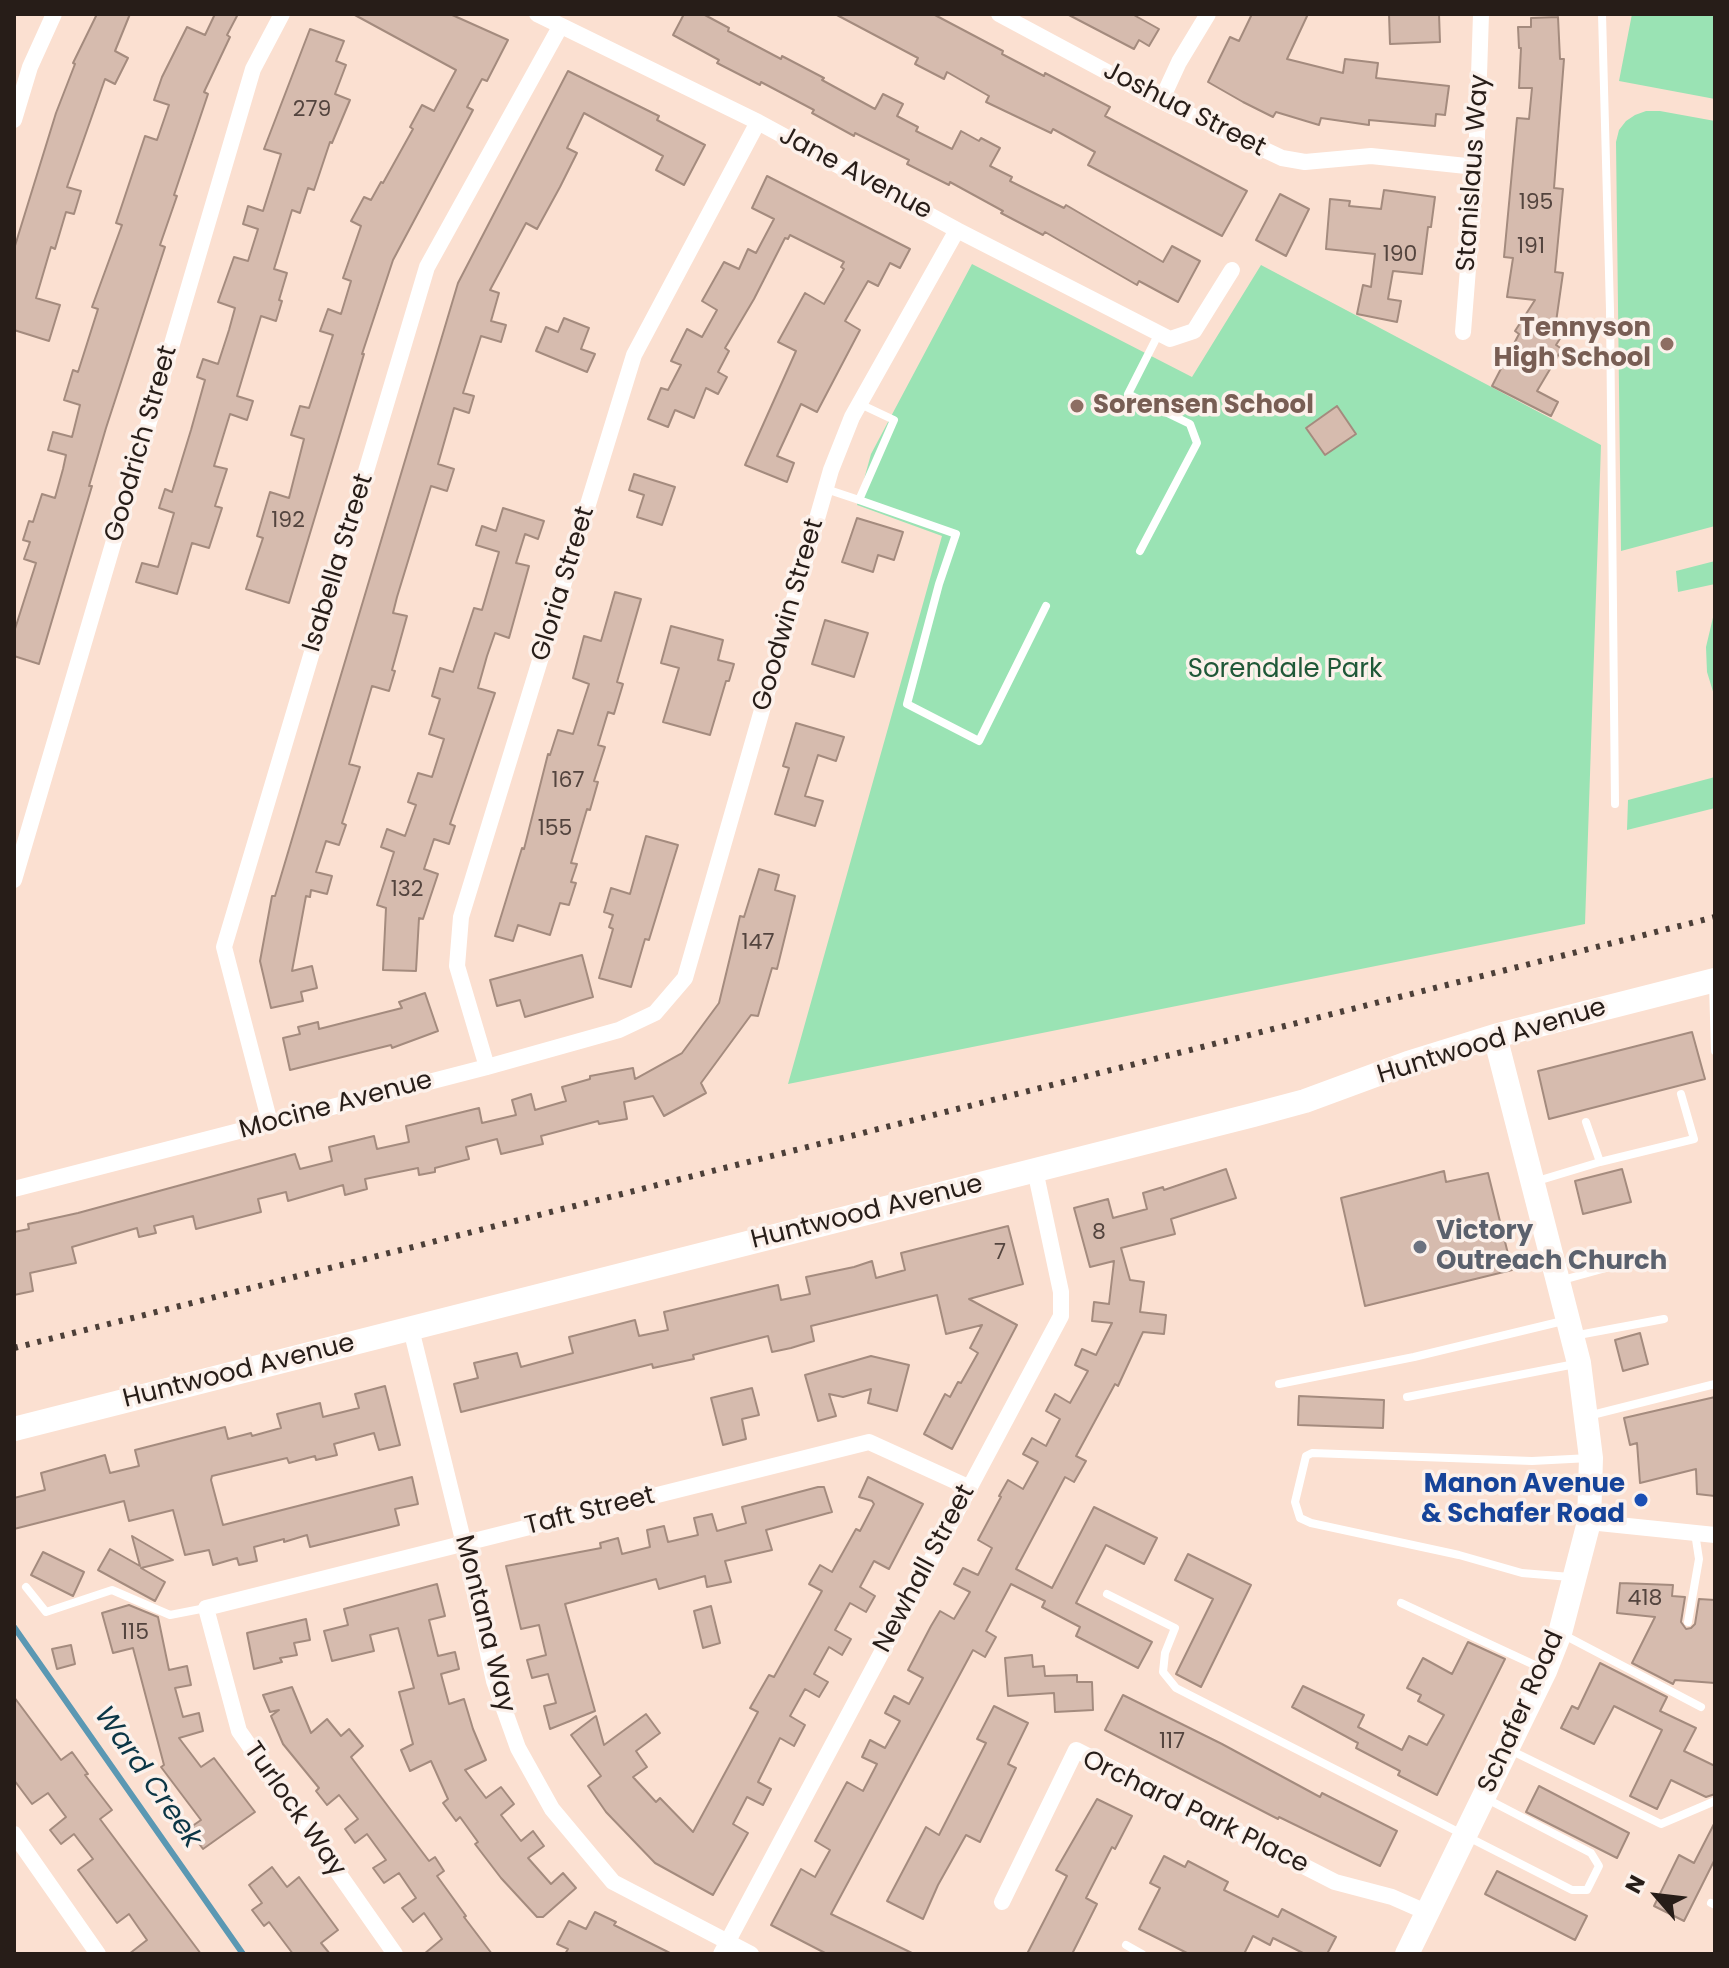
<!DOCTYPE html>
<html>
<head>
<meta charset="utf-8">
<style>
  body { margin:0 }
  #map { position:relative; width:1729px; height:1968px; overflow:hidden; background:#fbe0d1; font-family:Poppins,sans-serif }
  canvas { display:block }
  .frame { position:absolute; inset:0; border:16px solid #271d18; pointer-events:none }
  .north { position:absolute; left:1617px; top:1856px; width:80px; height:80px; -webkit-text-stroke:6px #fcf1eb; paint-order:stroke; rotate:298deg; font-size:22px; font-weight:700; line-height:32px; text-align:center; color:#271d18 }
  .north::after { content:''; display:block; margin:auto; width:28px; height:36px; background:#271d18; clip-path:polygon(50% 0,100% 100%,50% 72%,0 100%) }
</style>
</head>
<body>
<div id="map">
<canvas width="1729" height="1968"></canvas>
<div class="frame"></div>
<div class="north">N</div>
</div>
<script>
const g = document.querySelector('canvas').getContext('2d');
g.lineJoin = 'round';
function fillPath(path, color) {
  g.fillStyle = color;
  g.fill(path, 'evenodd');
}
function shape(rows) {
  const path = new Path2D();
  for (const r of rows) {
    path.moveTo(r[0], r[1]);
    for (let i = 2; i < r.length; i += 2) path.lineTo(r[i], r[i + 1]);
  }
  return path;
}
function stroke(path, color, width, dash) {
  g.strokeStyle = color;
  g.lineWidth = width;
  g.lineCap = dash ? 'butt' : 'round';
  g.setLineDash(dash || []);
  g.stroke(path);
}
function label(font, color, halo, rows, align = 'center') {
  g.font = font + ' Poppins,sans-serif';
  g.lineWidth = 7;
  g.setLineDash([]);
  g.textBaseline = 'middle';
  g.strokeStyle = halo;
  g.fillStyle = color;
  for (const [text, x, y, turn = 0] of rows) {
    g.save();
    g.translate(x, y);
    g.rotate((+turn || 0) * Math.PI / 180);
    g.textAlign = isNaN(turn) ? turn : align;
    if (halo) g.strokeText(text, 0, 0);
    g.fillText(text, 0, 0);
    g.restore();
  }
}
const green = shape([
  [1632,14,1715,14,1715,99,1619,81],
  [1646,111,1660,111,1715,121,1715,526,1621,551,1616,142,1619,130,1626,121,1635,115],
  [972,264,1192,377,1261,265,1601,445,1585,924,788,1084,942,536,857,505,871,454],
  [1715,561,1715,584,1678,592,1676,571],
  [1715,609,1715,698,1707,672,1706,647],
  [1715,777,1715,808,1627,830,1628,800]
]);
const stream = shape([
  [14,1627,243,1954]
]);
const building = shape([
  [97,14,130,14,115,51,128,58,115,84,105,79,67,187,81,191,74,214,66,212,55,249,51,247,36,298,60,305,49,341,14,330,14,249,56,113,75,64,73,63,97,14],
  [215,14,238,14,227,35,230,37,204,92,208,94,174,195,177,196,160,245,165,247,106,428,89,486,92,486,39,664,14,656,14,632,36,563,24,559,30,542,23,540,29,521,33,522,42,494,55,498,63,469,66,455,48,450,53,432,72,437,80,405,64,400,73,370,78,372,98,309,92,307,122,225,116,223,145,136,157,140,169,105,154,100,162,77,187,27,205,35,215,14],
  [353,14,450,14,508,40,487,81,482,79,467,107,473,110,393,260,362,354,364,354,289,603,246,589,263,538,257,536,270,492,289,498,304,439,291,435,300,406,309,408,333,335,320,331,328,309,341,314,351,281,343,278,361,226,351,221,364,197,371,200,381,182,383,183,413,129,410,127,422,105,434,111,456,70,353,14],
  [684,14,703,14,729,28,728,31,781,59,782,56,824,78,822,80,875,109,883,94,903,104,897,116,918,127,916,131,952,149,961,131,979,141,981,138,1000,148,990,166,1012,177,1010,181,1064,208,1066,205,1163,262,1172,246,1200,261,1178,302,1139,281,1137,285,1045,232,1043,235,1001,213,1003,211,950,182,949,185,907,164,909,160,855,133,854,136,812,113,814,110,761,82,760,85,717,63,719,60,673,35,684,14],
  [835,14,933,14,1003,51,1002,54,1044,76,1045,73,1110,107,1105,116,1247,191,1222,236,1088,165,1095,152,1053,129,1051,133,986,102,989,96,947,72,944,79,915,64,918,58,835,14],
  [1067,14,1132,14,1159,29,1149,46,1139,40,1134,49,1067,14],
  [1252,14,1308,14,1287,59,1343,73,1345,59,1378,63,1376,78,1449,86,1445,115,1436,114,1435,126,1369,120,1369,125,1321,118,1319,125,1276,112,1273,117,1243,102,1208,82,1230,37,1239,41,1252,14],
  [1389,14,1439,14,1440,42,1390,44,1389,14],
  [1558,17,1560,59,1564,59,1554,188,1563,189,1555,272,1563,273,1556,322,1566,329,1556,345,1562,349,1537,391,1558,402,1551,416,1492,386,1519,334,1515,331,1535,300,1507,297,1513,258,1504,257,1517,118,1529,119,1532,88,1519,88,1521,48,1519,48,1518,27,1531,27,1531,18,1558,17],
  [310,29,344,41,336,61,346,65,335,94,350,100,332,143,330,142,314,190,308,188,300,213,292,210,274,269,287,273,279,300,282,301,276,321,261,316,237,396,253,401,247,420,230,414,214,466,227,469,215,506,222,508,209,548,192,543,177,594,136,582,142,563,158,567,174,513,159,508,165,489,172,492,191,430,205,380,197,377,203,359,218,364,229,330,235,308,218,302,234,257,248,261,258,229,243,224,248,206,263,211,281,154,264,149,310,29],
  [568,71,659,116,657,120,705,145,684,185,656,170,663,156,584,113,567,148,577,153,560,187,537,229,526,223,490,290,499,293,491,321,506,325,501,342,481,336,463,393,474,396,469,413,454,408,438,464,454,469,447,491,431,486,397,597,393,613,407,616,392,670,395,671,389,691,372,686,349,764,360,767,342,823,346,825,339,845,326,841,316,872,332,876,327,894,311,890,310,897,306,896,292,971,312,966,317,988,301,992,303,1001,271,1008,260,961,272,896,275,896,458,283,568,71],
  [767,176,910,249,900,268,890,263,878,286,868,281,845,321,860,330,817,412,801,404,777,456,794,463,787,482,745,465,796,351,778,342,805,293,824,304,844,269,841,267,844,262,790,235,788,239,785,238,754,299,725,348,729,351,718,372,727,377,718,394,706,388,694,418,675,410,668,427,648,419,661,388,668,390,681,365,671,361,687,329,702,337,717,310,702,301,724,262,739,269,748,249,756,253,774,219,752,208,767,176],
  [1384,190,1435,197,1431,227,1428,227,1422,274,1393,271,1388,299,1401,301,1397,322,1357,314,1363,285,1371,287,1375,254,1326,249,1330,199,1350,201,1349,206,1381,209,1384,190],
  [1280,194,1309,209,1286,256,1256,240,1280,194],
  [564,318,589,328,581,349,595,354,587,372,536,351,546,327,558,332,564,318],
  [1337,406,1356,434,1325,455,1306,428,1337,406],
  [634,474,675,487,662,525,637,517,644,495,629,490,634,474],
  [503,508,544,521,538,539,525,534,516,563,529,566,509,638,495,633,487,656,478,688,495,693,450,824,455,826,449,844,434,839,424,869,438,874,423,919,419,918,416,971,383,970,386,908,377,905,394,852,381,847,387,829,405,836,416,805,408,802,418,773,432,777,444,739,429,734,440,699,432,696,440,668,453,672,474,608,482,610,499,552,476,545,482,526,496,531,503,508],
  [857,518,903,532,894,560,878,555,873,572,842,562,857,518],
  [615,592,641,599,617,682,623,684,614,714,608,712,598,745,605,747,594,781,598,782,590,810,587,809,571,863,577,864,571,882,576,883,569,905,560,903,550,935,518,925,513,941,495,936,522,848,524,849,548,754,550,755,558,730,573,734,589,684,573,678,584,636,601,641,615,592],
  [825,620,868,633,854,677,812,664,825,620],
  [671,626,723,640,718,660,734,664,729,681,726,681,710,735,663,722,679,668,661,663,671,626],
  [796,723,844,737,836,761,818,755,805,796,823,801,815,826,775,814,789,768,783,766,796,723],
  [646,836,678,845,649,940,645,939,631,987,599,978,613,929,609,927,613,915,604,912,611,888,630,894,646,836],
  [759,869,779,875,775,890,795,896,777,969,772,968,758,1016,751,1015,701,1083,706,1093,664,1116,653,1096,624,1102,627,1119,599,1124,598,1121,541,1136,543,1144,501,1154,497,1139,466,1147,469,1159,435,1168,435,1172,419,1175,418,1168,365,1179,367,1189,345,1195,343,1185,288,1201,286,1192,258,1199,261,1212,196,1229,193,1216,154,1226,156,1233,139,1237,137,1228,72,1247,76,1263,30,1273,33,1291,14,1295,14,1232,29,1229,28,1224,78,1213,295,1154,300,1169,332,1161,329,1147,374,1136,377,1149,409,1142,406,1126,479,1108,482,1123,516,1115,512,1100,531,1094,535,1110,566,1101,562,1087,590,1079,590,1076,633,1068,635,1079,682,1053,719,1003,740,916,744,917,759,869],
  [582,955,593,997,525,1017,520,1000,497,1006,490,980,582,955],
  [425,993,438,1031,392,1048,391,1045,290,1070,283,1038,300,1034,298,1027,318,1022,319,1029,402,1008,399,1002,425,993],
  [1692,1032,1705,1079,1549,1119,1538,1071,1692,1032],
  [1226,1169,1236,1198,1171,1219,1175,1234,1121,1248,1130,1280,1144,1282,1140,1312,1166,1315,1164,1334,1143,1332,1118,1386,1115,1384,1076,1456,1086,1461,1074,1482,1065,1477,1016,1569,1052,1588,1094,1507,1157,1538,1144,1564,1106,1545,1076,1603,1152,1642,1138,1668,1076,1636,1080,1627,1042,1607,1045,1601,1011,1584,986,1631,996,1637,985,1657,973,1650,831,1914,914,1954,827,1954,771,1925,801,1869,815,1877,830,1850,815,1841,847,1782,863,1791,877,1764,862,1757,870,1740,885,1748,900,1721,885,1713,894,1696,909,1704,923,1678,908,1670,931,1626,940,1611,954,1619,970,1592,954,1584,963,1568,978,1575,992,1548,978,1540,1001,1497,999,1496,1008,1480,1023,1489,1038,1462,1023,1454,1032,1438,1046,1446,1060,1419,1046,1411,1055,1394,1070,1403,1088,1371,1075,1365,1082,1349,1096,1355,1112,1323,1092,1321,1094,1302,1109,1304,1114,1261,1090,1267,1074,1208,1108,1199,1113,1218,1147,1209,1143,1193,1163,1187,1164,1190,1226,1169],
  [1622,1169,1631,1202,1583,1214,1575,1181,1622,1169],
  [1444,1171,1446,1182,1488,1173,1512,1270,1365,1306,1341,1198,1444,1171],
  [1008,1226,1023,1284,969,1299,1017,1325,952,1449,924,1434,945,1394,950,1397,958,1382,961,1383,978,1353,970,1348,982,1325,946,1334,937,1295,811,1326,814,1341,791,1348,772,1352,768,1336,693,1355,694,1359,653,1368,652,1364,461,1412,454,1384,478,1378,474,1363,517,1353,521,1367,573,1353,569,1337,635,1320,639,1336,668,1330,664,1312,778,1285,781,1300,810,1294,806,1277,854,1267,872,1261,876,1278,905,1270,901,1253,1008,1226],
  [1640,1333,1648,1364,1623,1371,1615,1340,1640,1333],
  [871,1356,909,1365,897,1411,868,1403,871,1389,843,1397,829,1394,836,1416,818,1421,805,1375,871,1356],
  [385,1386,400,1445,379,1450,374,1433,334,1444,337,1455,316,1460,315,1456,289,1463,287,1458,212,1476,211,1480,223,1525,412,1477,418,1504,395,1509,399,1525,310,1547,307,1535,284,1542,284,1539,254,1547,257,1561,239,1565,237,1558,213,1565,209,1550,185,1555,173,1510,129,1521,124,1501,14,1529,14,1498,45,1490,41,1473,105,1455,110,1473,139,1466,135,1450,225,1427,228,1439,251,1433,252,1436,281,1428,277,1414,320,1403,323,1417,359,1408,355,1394,385,1386],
  [752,1388,759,1415,742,1419,746,1439,723,1445,711,1398,752,1388],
  [1299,1396,1384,1400,1383,1428,1298,1425,1299,1396],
  [1715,1397,1715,1496,1697,1494,1696,1469,1640,1483,1637,1443,1630,1445,1624,1418,1715,1397],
  [868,1477,923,1504,889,1569,874,1561,860,1587,875,1596,866,1612,850,1603,835,1630,851,1639,842,1655,829,1647,814,1674,828,1682,819,1697,805,1689,790,1716,805,1725,794,1746,780,1738,758,1782,771,1789,763,1805,747,1797,733,1824,748,1833,713,1895,655,1863,606,1812,588,1786,601,1776,571,1735,596,1716,604,1745,646,1714,660,1733,636,1751,647,1767,633,1777,656,1802,660,1798,693,1832,758,1712,750,1708,769,1675,774,1677,822,1591,809,1584,820,1565,832,1572,856,1529,860,1531,874,1504,872,1501,859,1497,868,1477],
  [818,1487,824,1487,832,1512,766,1530,772,1550,725,1561,731,1582,707,1587,705,1576,659,1589,656,1579,565,1604,595,1711,550,1729,544,1706,556,1703,548,1674,532,1678,527,1660,546,1655,539,1625,521,1629,506,1566,601,1548,600,1543,618,1538,622,1554,650,1547,647,1530,664,1526,668,1542,698,1535,694,1518,712,1514,717,1531,746,1523,742,1507,818,1487],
  [132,1536,173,1560,141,1568,165,1582,155,1601,98,1570,110,1549,140,1566,132,1536],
  [43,1552,84,1572,73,1596,31,1575,43,1552],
  [1188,1554,1251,1585,1201,1687,1176,1674,1213,1599,1175,1580,1188,1554],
  [1620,1583,1673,1585,1672,1596,1685,1597,1681,1622,1686,1629,1691,1628,1695,1624,1699,1599,1715,1600,1715,1683,1675,1680,1673,1684,1632,1663,1655,1617,1617,1613,1620,1583],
  [437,1584,445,1616,429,1620,438,1656,455,1652,459,1669,441,1674,449,1704,464,1699,473,1729,486,1760,465,1770,486,1798,501,1787,514,1804,501,1815,521,1841,533,1831,544,1846,528,1858,551,1884,563,1873,576,1888,543,1917,537,1917,501,1878,475,1844,478,1842,460,1817,456,1821,443,1803,448,1799,431,1761,410,1771,401,1750,413,1744,399,1692,414,1688,398,1628,370,1635,374,1651,332,1661,324,1631,348,1625,344,1609,437,1584],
  [129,1605,158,1617,169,1670,187,1666,191,1685,175,1688,183,1717,199,1713,203,1731,179,1738,201,1767,214,1758,255,1812,203,1849,188,1829,201,1820,161,1767,164,1765,133,1648,113,1653,102,1613,129,1605],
  [711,1606,720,1643,703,1648,694,1611,711,1606],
  [306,1619,310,1640,294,1643,297,1655,280,1658,282,1662,254,1669,247,1633,306,1619],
  [1468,1642,1505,1659,1437,1795,1398,1775,1400,1771,1356,1748,1358,1743,1292,1707,1303,1686,1364,1715,1358,1727,1402,1750,1409,1736,1427,1745,1444,1715,1418,1701,1421,1695,1407,1688,1423,1658,1452,1674,1468,1642],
  [71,1645,75,1664,57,1669,52,1649,71,1645],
  [1032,1655,1033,1667,1044,1666,1045,1676,1077,1675,1077,1682,1092,1682,1093,1710,1055,1712,1054,1693,1008,1696,1005,1658,1032,1655],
  [1600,1663,1667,1697,1660,1711,1696,1728,1684,1751,1715,1766,1715,1794,1706,1797,1671,1780,1657,1809,1630,1796,1662,1730,1614,1706,1594,1744,1561,1728,1572,1706,1578,1709,1600,1663],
  [292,1687,311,1733,327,1719,341,1736,349,1729,363,1746,351,1757,429,1861,435,1857,444,1871,437,1876,466,1916,464,1917,492,1954,424,1954,442,1939,424,1913,413,1922,402,1908,416,1898,399,1873,384,1883,373,1868,386,1860,367,1834,355,1843,345,1829,358,1819,339,1795,327,1805,316,1791,319,1788,283,1744,271,1716,279,1710,270,1712,263,1695,292,1687],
  [1123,1695,1222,1744,1320,1797,1322,1793,1397,1831,1380,1866,1279,1817,1278,1819,1105,1730,1123,1695],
  [14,1697,61,1760,72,1752,88,1774,85,1775,112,1810,100,1819,201,1954,129,1954,147,1940,129,1914,117,1923,78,1870,93,1859,74,1834,61,1844,50,1830,66,1817,48,1793,32,1804,14,1780,14,1697],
  [994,1706,1028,1723,1008,1764,1016,1768,980,1842,966,1835,938,1885,923,1919,887,1901,926,1827,939,1835,986,1743,977,1739,994,1706],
  [1539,1786,1629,1833,1617,1858,1526,1812,1539,1786],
  [1097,1799,1132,1816,1115,1849,1112,1847,1086,1898,1097,1904,1072,1954,1027,1954,1067,1876,1056,1870,1097,1799],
  [1715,1822,1715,1859,1684,1921,1654,1906,1679,1855,1694,1863,1715,1822],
  [1164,1856,1185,1867,1188,1861,1228,1882,1224,1890,1278,1917,1282,1909,1336,1937,1327,1954,1305,1954,1273,1938,1270,1945,1253,1936,1244,1954,1189,1954,1139,1929,1160,1888,1150,1883,1164,1856],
  [272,1867,287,1887,299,1877,338,1930,321,1943,330,1954,293,1954,269,1922,264,1926,252,1910,262,1903,249,1885,272,1867],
  [1497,1871,1587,1916,1575,1940,1485,1894,1497,1871],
  [595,1912,616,1922,614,1925,672,1954,565,1954,568,1949,557,1944,569,1921,586,1929,595,1912]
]);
const lane = shape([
  [1602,14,1610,310,1615,804],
  [826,489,859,500,894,420,860,404],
  [859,500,956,534,939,584,907,704,979,741,1046,606],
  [1140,551,1197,443,1190,424,1128,394,1159,333],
  [1713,985,1715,1051],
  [1600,1162,1694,1139,1681,1094],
  [1534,1182,1600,1162,1586,1122],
  [1559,1281,1631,1261],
  [1573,1336,1664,1319],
  [1279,1384,1414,1357,1563,1321],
  [1407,1397,1575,1364],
  [1588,1416,1715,1384],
  [1570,1577,1522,1573,1459,1555,1311,1523,1300,1518,1295,1502,1306,1456,1312,1453,1532,1461,1590,1458],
  [26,1587,46,1612,112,1590,170,1615,206,1608],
  [1107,1594,1175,1628,1165,1653,1163,1672,1176,1688,1572,1890,1587,1890,1599,1866,1591,1853,1485,1798],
  [1401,1603,1541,1668],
  [1688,1622,1699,1559,1695,1533],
  [1564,1635,1701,1707],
  [1508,1749,1661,1824,1715,1801],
  [1711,1903,1715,1905],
  [1126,1945,1142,1954]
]);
const street = shape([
  [537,14,758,122,957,230,1170,339,1194,331,1232,270],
  [999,14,1161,101,1282,158,1305,162,1371,156,1476,167],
  [1161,101,1179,62,1208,14],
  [14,120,30,67,54,14],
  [1463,332,1476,167,1481,14],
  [14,880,253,69,282,14],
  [487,1067,457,966,461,917,634,355,758,122],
  [270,1123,224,947,427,267,560,27],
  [14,1189,487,1067,619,1030,655,1013,685,978,831,470,852,417,957,230],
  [411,1329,464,1544,494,1681,518,1748,552,1809,613,1882,751,1954],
  [1589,1522,1715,1535],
  [14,1834,98,1954],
  [1002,1902,1076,1750,1335,1882,1392,1897,1426,1912],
  [395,1954,239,1731,206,1608,869,1442,968,1487],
  [721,1954,1061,1316,1061,1292,1035,1170]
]);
const secondary = shape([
  [14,1429,1253,1115,1305,1101,1408,1063,1495,1036,1715,980],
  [1407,1954,1545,1671,1560,1633,1589,1522,1591,1458,1579,1363,1495,1036]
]);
const rail = shape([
  [14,1348,1715,917]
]);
const markers = [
  [1667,344,8,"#8d6e63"],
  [1077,406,8,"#8d6e63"],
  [1420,1247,8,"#6b7280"],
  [1641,1500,8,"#1a4fb4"]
];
const numberNames = [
  ["279",312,110],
  ["195",1536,203],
  ["191",1531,247],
  ["190",1400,255],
  ["192",288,521],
  ["167",568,781],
  ["155",555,829],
  ["132",407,890],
  ["147",758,943],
  ["8",1099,1233],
  ["7",1000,1253],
  ["418",1645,1599],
  ["115",135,1633],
  ["117",1172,1742]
];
const streetNames = [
  ["Joshua Street",1184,110,27],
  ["Stanislaus Way",1474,173,-86],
  ["Jane Avenue",855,174,28],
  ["Goodrich Street",142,444,-74],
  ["Isabella Street",339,563,-73],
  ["Gloria Street",564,584,-73],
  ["Goodwin Street",789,615,-74],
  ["Huntwood Avenue",1492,1042,-17],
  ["Mocine Avenue",336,1106,-15],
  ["Huntwood Avenue",867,1213,-14],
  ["Huntwood Avenue",239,1372,-14],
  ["Taft Street",590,1512,-14],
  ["Newhall Street",925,1569,-62],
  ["Montana Way",484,1624,76],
  ["Schafer Road",1522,1712,-66],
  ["Turlock Way",294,1810,55],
  ["Orchard Park Place",1195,1813,26]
];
const educationNames = [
  ["Tennyson",1651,329],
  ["High School",1651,359],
  ["Sorensen School",1093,406,"left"]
];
const parkNames = [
  ["Sorendale Park",1285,670]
];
const worshipNames = [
  ["Victory",1436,1232],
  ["Outreach Church",1436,1262]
];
const transitNames = [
  ["Manon Avenue",1625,1485],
  ["& Schafer Road",1625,1515]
];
const waterNames = [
  ["Ward Creek",147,1778,55]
];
fillPath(green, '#9ae3b4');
stroke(stream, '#5b98b3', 6);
fillPath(building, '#d6bbae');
stroke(building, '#a48b7e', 2);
stroke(lane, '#fff', 8);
stroke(street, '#fff', 16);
stroke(secondary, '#fff', 24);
stroke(rail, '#4c3f38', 6, [4, 8]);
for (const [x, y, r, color] of markers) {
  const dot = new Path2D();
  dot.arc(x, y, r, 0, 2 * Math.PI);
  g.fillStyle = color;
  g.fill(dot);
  stroke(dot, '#fcf1eb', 3);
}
label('22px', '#53443e', null, numberNames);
label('26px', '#271d18', '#fcf1eb', streetNames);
label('bold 26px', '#785e54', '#fcf1eb', educationNames, 'right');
label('26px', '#1f5838', '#fcf1eb', parkNames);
label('bold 26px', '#5b616d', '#fcf1eb', worshipNames, 'left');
label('bold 26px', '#164399', '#fcf1eb', transitNames, 'right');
label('italic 28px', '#0b3646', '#fcf1eb', waterNames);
</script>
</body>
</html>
